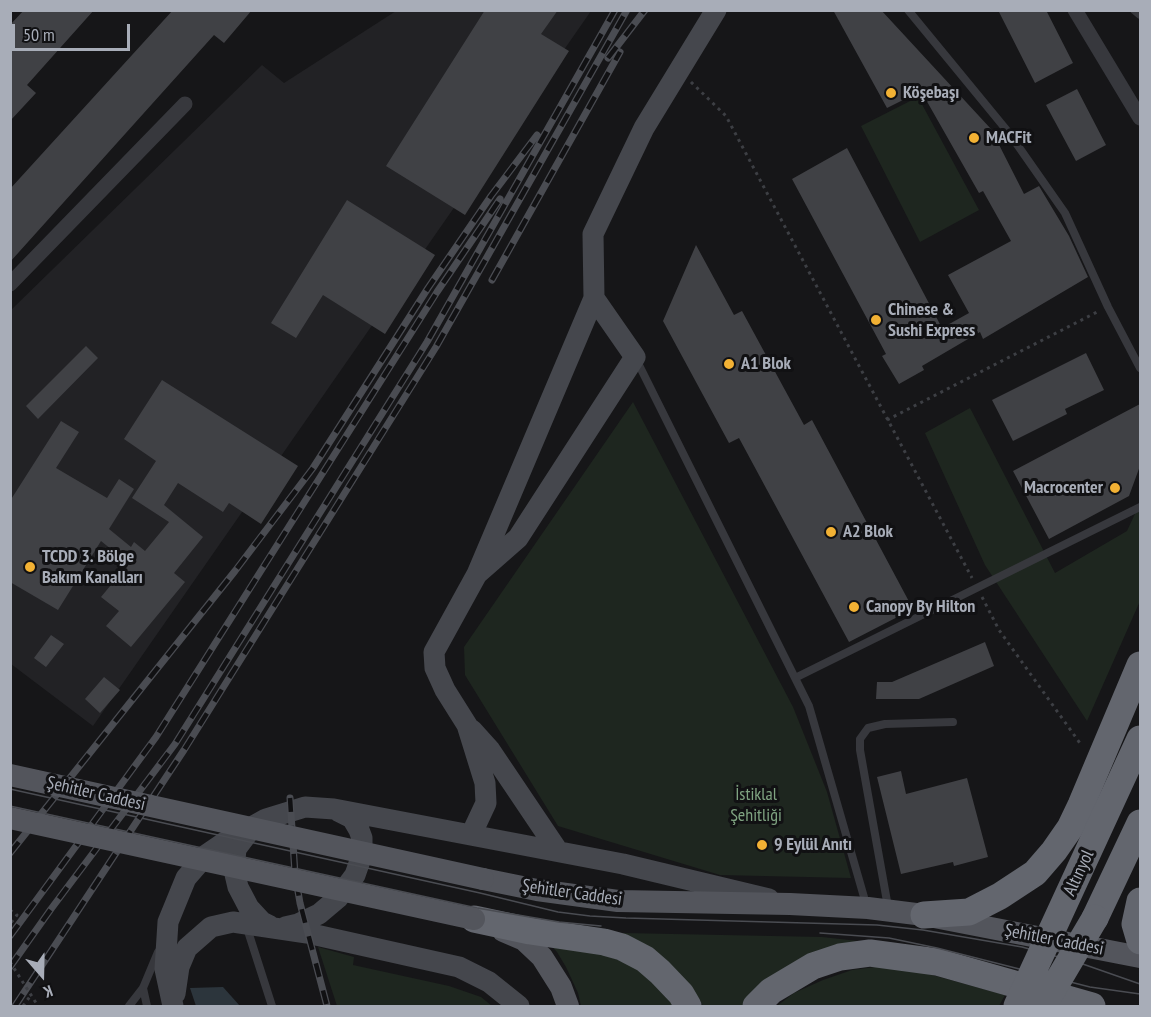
<!DOCTYPE html>
<html>
<head>
<meta charset="utf-8">
<style>
  body { margin:0 }
  #map { position:relative; width:1151px; height:1017px; overflow:hidden; background:#161618; font-family:"PT Sans Narrow",sans-serif }
  canvas { display:block }
  .frame { position:absolute; inset:0; border:12px solid #a8adb8; pointer-events:none }
  .north { position:absolute; left:12px; top:945px; width:60px; height:60px; -webkit-text-stroke:4px #111113; paint-order:stroke; rotate:160deg; font-size:16px; font-weight:700; line-height:24px; text-align:center; color:#a8adb8 }
  .north::after { content:''; display:block; margin:auto; width:21px; height:27px; background:#a8adb8; clip-path:polygon(50% 0,100% 100%,50% 72%,0 100%) }
  .scale { position:absolute; left:12px; top:24px; width:118px; height:27px; box-sizing:border-box; border:3px solid #a8adb8; border-top:0; padding-left:8px; font-size:18px; line-height:21px; white-space:nowrap; color:#a8adb8; -webkit-text-stroke:4px #111113; paint-order:stroke }
</style>
</head>
<body>
<div id="map">
<canvas width="1151" height="1017"></canvas>
<div class="frame"></div>
<div class="north">K</div>
<div class="scale">50 m</div>
</div>
<script>
const g = document.querySelector('canvas').getContext('2d');
g.lineJoin = 'round';
function fillPath(path, color) {
  g.fillStyle = color;
  g.fill(path, 'evenodd');
}
function shape(rows) {
  const path = new Path2D();
  for (const r of rows) {
    path.moveTo(r[0], r[1]);
    for (let i = 2; i < r.length; i += 2) path.lineTo(r[i], r[i + 1]);
  }
  return path;
}
function stroke(path, color, width, dash) {
  g.strokeStyle = color;
  g.lineWidth = width;
  g.lineCap = dash ? 'butt' : 'round';
  g.setLineDash(dash || []);
  g.stroke(path);
}
function label(font, color, halo, rows, align = 'center') {
  g.font = font + ' "PT Sans Narrow",sans-serif';
  g.lineWidth = 6;
  g.setLineDash([]);
  g.textBaseline = 'middle';
  g.strokeStyle = halo;
  g.fillStyle = color;
  for (const [text, x, y, turn = 0] of rows) {
    g.save();
    g.translate(x, y);
    g.rotate((+turn || 0) * Math.PI / 180);
    g.textAlign = isNaN(turn) ? turn : align;
    if (halo) g.strokeText(text, 0, 0);
    g.fillText(text, 0, 0);
    g.restore();
  }
}
const built = shape([
  [396,11,591,11,93,726,11,664,10,311,262,65,284,83]
]);
const green = shape([
  [918,97,979,210,920,242,861,126],
  [633,402,793,707,827,792,851,878,720,875,558,826,465,675,464,647],
  [970,408,1055,573,1127,531,1140,503,1140,601,1087,721,985,565,925,433],
  [623,933,822,937,867,942,743,1006,703,1006,698,997,623,935],
  [546,940,567,943,643,968,674,1006,581,1006,578,993,566,967,557,952],
  [318,947,354,957,353,965,449,986,481,997,492,1006,337,1006],
  [883,966,914,970,1005,995,999,1006,777,1006,794,993,823,980,852,970]
]);
const water = shape([
  [223,987,240,1006,196,1006,190,988]
]);
const building = shape([
  [24,10,94,10,27,85,36,93,10,121,10,25],
  [173,10,252,10,224,43,214,35,10,262,10,189],
  [485,10,558,10,541,34,569,51,465,215,386,166],
  [833,10,881,10,991,129,1024,194,1039,186,1069,236,1088,277,983,339,980,332,922,366,924,370,899,384,882,356,886,354,792,179,847,148,942,328,969,313,948,275,1011,241,983,191,979,193,921,91,887,108],
  [998,10,1046,10,1073,63,1035,83],
  [1077,89,1106,145,1076,161,1046,105],
  [347,200,435,255,385,334,323,295,296,338,271,323],
  [696,245,734,315,742,311,804,425,812,420,913,609,849,642,739,438,729,443,663,321],
  [86,346,98,358,38,419,26,406],
  [1086,353,1104,390,1065,409,1067,414,1013,441,992,400],
  [162,380,298,466,261,524,229,503,223,512,178,483,164,505,203,537,174,573,185,582,131,647,106,626,119,611,101,597,125,568,118,562,122,558,101,541,58,610,10,582,10,501,61,421,79,432,56,468,107,498,119,479,134,489,109,529,131,547,134,542,145,551,169,522,132,498,156,461,124,439],
  [1140,404,1140,466,1129,496,1049,539,1013,471],
  [51,635,64,644,46,667,34,658],
  [985,642,994,666,919,699,876,699,877,682,892,682],
  [104,677,120,690,100,713,85,699],
  [901,771,906,794,967,778,988,857,954,866,953,862,901,874,877,777]
]);
const path = shape([
  [691,82,726,116,972,578],
  [887,420,1099,311],
  [982,597,999,630,1082,746],
  [10,910,17,915,10,924],
  [23,1006,31,995]
]);
const lane = shape([
  [908,10,1009,133,1065,213,1108,307,1140,368],
  [1134,10,1140,15],
  [636,359,809,706,866,904],
  [795,678,1140,507],
  [888,907,860,750,860,739,868,728,885,724,953,722],
  [246,925,272,1006],
  [143,988,147,1006],
  [129,1006,143,988,158,952]
]);
const street = shape([
  [1075,10,1140,118],
  [10,284,185,104]
]);
const secondary = shape([
  [477,574,518,538,635,357,594,298,593,234,644,128,716,10],
  [472,730,490,750,558,851],
  [251,829,236,849,234,870,238,887,249,908,262,922,270,926],
  [471,835,486,803,485,783,467,725,445,690,435,668,434,652,477,574,594,298],
  [285,927,298,924,319,914,338,898,355,875,362,855,362,838,359,830,352,818,338,811],
  [175,994,179,967,187,948,211,927,233,922,307,933,459,967,489,982,519,1006],
  [173,1006,165,969,168,922,186,878,206,855,225,842,266,819,305,807,334,809,623,864,769,899]
]);
const primary = shape([
  [483,879,537,890,618,901,790,904,868,908,924,915,1140,957],
  [503,931,524,940,542,957,561,987,568,1006]
]);
const highway = shape([
  [1140,901,1135,924,1140,941],
  [924,915,969,912,1000,896,1035,873,1054,851,1070,828,1081,805,1140,665],
  [1095,918,1140,823],
  [474,919,530,931,604,942,622,947,645,959,660,972,681,994,688,1006],
  [756,1006,771,991,813,966,840,957,870,953,937,962,1092,1006]
]);
const tram = shape([
  [10,789,480,893,558,912,590,916,626,918,877,925,923,930,1022,947,1077,962,1140,984],
  [10,806,477,908,559,922,601,926],
  [820,933,889,938,937,948,1090,987,1140,994]
]);
const rail = shape([
  [608,58,645,10],
  [492,280,620,52],
  [290,798,295,874,300,903,327,1006],
  [10,853,235,571,313,468,428,288,491,196,537,135],
  [10,936,156,737,437,292,500,199],
  [10,967,51,909,175,744,427,342,615,10],
  [15,1006,184,750,436,347,627,10]
]);
const pathBridge = shape([
  [10,962,38,1006]
]);
const primaryBridge = shape([
  [10,775,483,879],
  [10,818,474,919]
]);
const highwayBridge = shape([
  [1017,1006,1140,739],
  [1043,1006,1095,918]
]);
const markers = [
  [891,93,6,"#f2b134"],
  [974,138,6,"#f2b134"],
  [876,320,6,"#f2b134"],
  [729,364,6,"#f2b134"],
  [1115,488,6,"#f2b134"],
  [831,532,6,"#f2b134"],
  [30,567,6,"#f2b134"],
  [854,607,6,"#f2b134"],
  [762,845,6,"#f2b134"]
];
const poiNames = [
  ["Köşebaşı",903,93],
  ["MACFit",986,138],
  ["Chinese &",888,310],
  ["Sushi Express",888,331],
  ["A1 Blok",741,364],
  ["Macrocenter",1103,488,"right"],
  ["A2 Blok",843,532],
  ["TCDD 3. Bölge",42,557],
  ["Bakım Kanalları",42,578],
  ["Canopy By Hilton",866,607],
  ["9 Eylül Anıtı",774,845]
];
const streetNames = [
  ["Şehitler Caddesi",96,794,13],
  ["Altınyol",1079,873,-65],
  ["Şehitler Caddesi",572,893,8],
  ["Şehitler Caddesi",1054,940,11]
];
const parkNames = [
  ["İstiklal",756,795],
  ["Şehitliği",756,816]
];
fillPath(built, '#222225');
fillPath(green, '#1e261f');
fillPath(water, '#2c353c');
fillPath(building, '#404145');
stroke(path, '#3d3f44', 3, [3, 4.5]);
stroke(lane, '#37383d', 8);
stroke(street, '#37383d', 15);
stroke(secondary, '#45474d', 21);
stroke(primary, '#53555c', 22);
stroke(highway, '#63666e', 27);
stroke(tram, '#4a4c52', 1.5);
stroke(rail, '#4a4c52', 7);
stroke(rail, '#111113', 4.5, [14]);
stroke(pathBridge, '#3d3f44', 3, [3, 4.5]);
stroke(primaryBridge, '#53555c', 22);
stroke(highwayBridge, '#63666e', 27);
for (const [x, y, r, color] of markers) {
  const dot = new Path2D();
  dot.arc(x, y, r, 0, 2 * Math.PI);
  g.fillStyle = color;
  g.fill(dot);
  stroke(dot, '#111113', 2);
}
label('bold 18px', '#a8adb8', '#111113', poiNames, 'left');
label('18px', '#a8adb8', '#111113', streetNames);
label('18px', '#7fa381', '#111113', parkNames);
</script>
</body>
</html>
